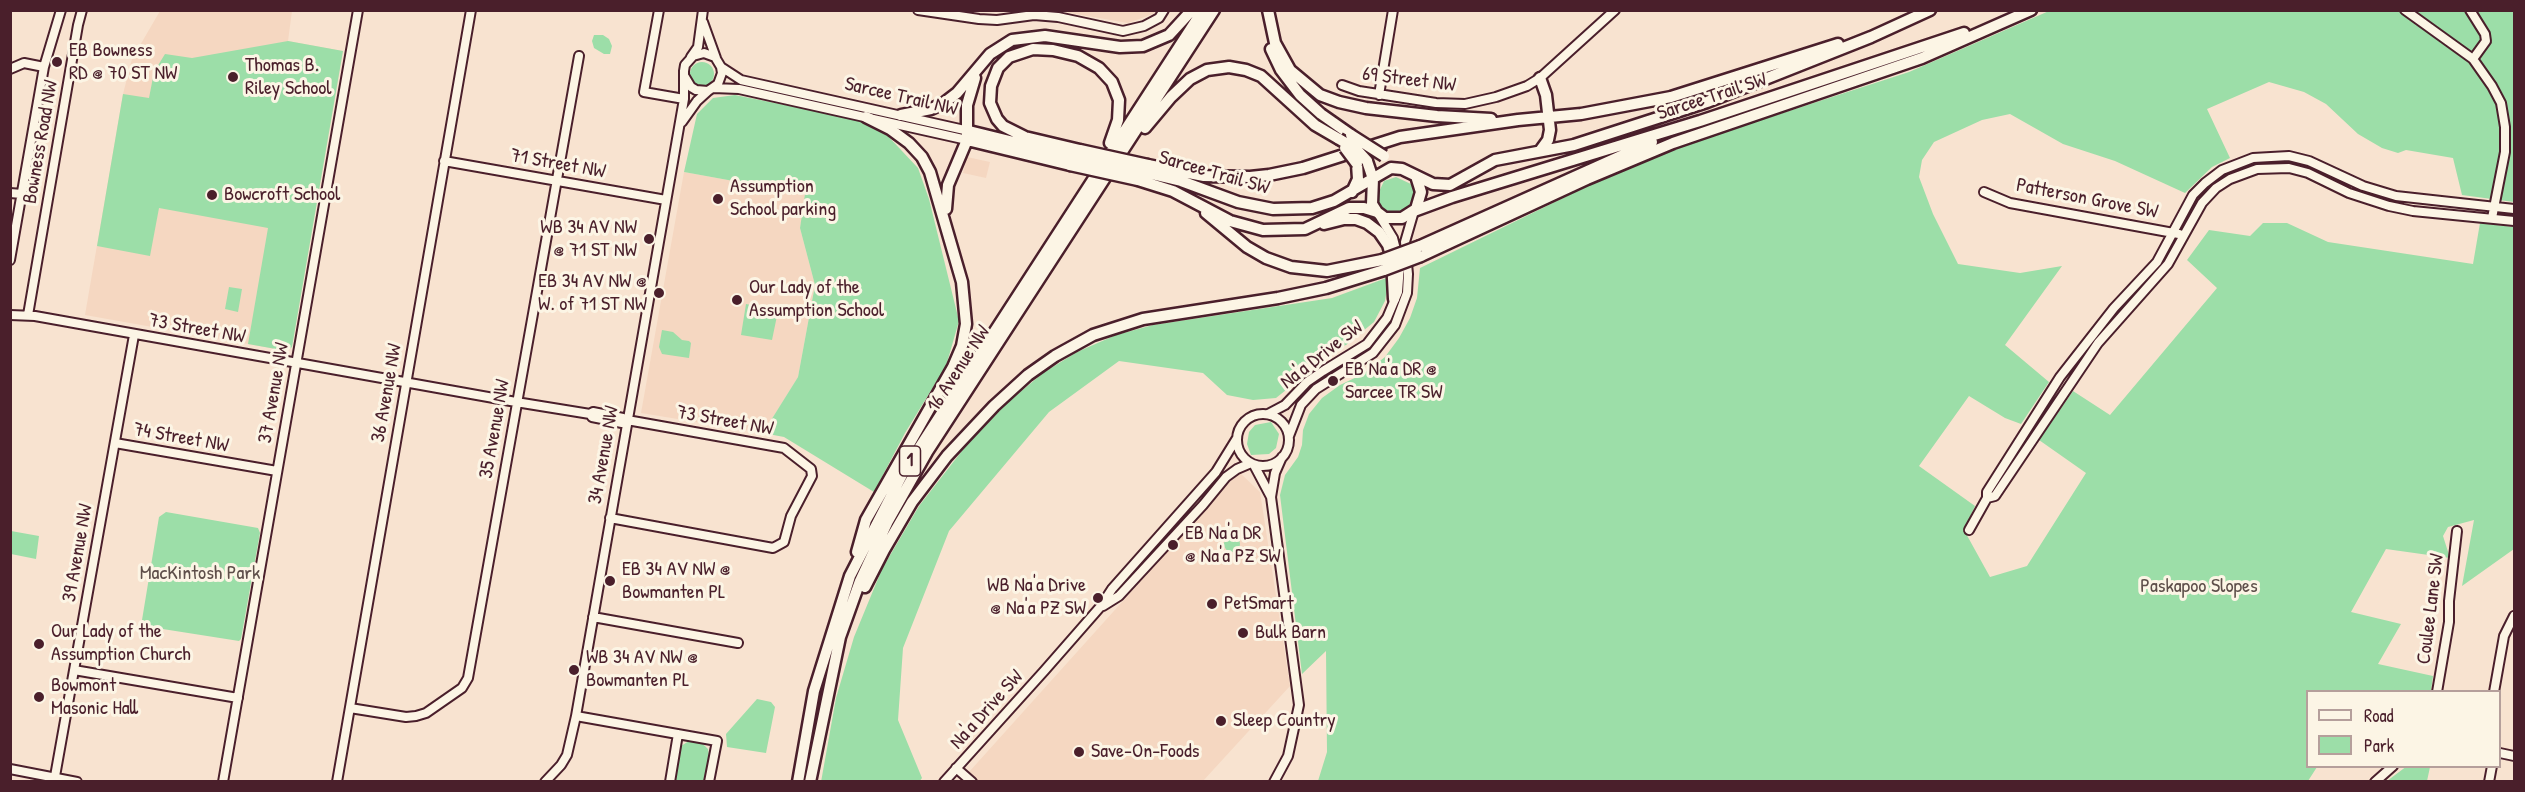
<!DOCTYPE html>
<html>
<head>
<meta charset="utf-8">
<style>
  body { margin:0 }
  #map { position:relative; width:2525px; height:792px; overflow:hidden; background:#f8e3d0; font-family:"Patrick Hand",sans-serif }
  canvas { display:block }
  .frame { position:absolute; inset:0; border:12px solid #4a1f2b; pointer-events:none }
  .legend { position:absolute; left:2306px; top:690px; width:195px; height:78px; box-sizing:border-box; background:#fcf5e5; border:2px solid #b59f9b; margin:0; padding:8px 10px; list-style:none; font-size:18px; color:#4a1f2b }
  .legend li { display:flex; align-items:center; gap:12px; height:30px }
  .legend b { width:30px; border:2px solid #b59f9b }
</style>
</head>
<body>
<div id="map">
<canvas width="2525" height="792"></canvas>
<div class="frame"></div>
<ul class="legend">
<li><b style="height:8px;background:#fcf5e5"></b>Road</li>
<li><b style="height:16px;background:#9cdea8"></b>Park</li>
</ul>
</div>
<script>
const g = document.querySelector('canvas').getContext('2d');
g.lineJoin = 'round';
function fillPath(path, color) {
  g.fillStyle = color;
  g.fill(path, 'evenodd');
}
function shape(rows) {
  const path = new Path2D();
  for (const r of rows) {
    if (r.length === 3) {
      path.moveTo(r[0] + r[2], r[1]);
      path.arc(r[0], r[1], r[2], 0, 2 * Math.PI);
      continue;
    }
    path.moveTo(r[0], r[1]);
    for (let i = 2; i < r.length; i += 2) path.lineTo(r[i], r[i + 1]);
  }
  return path;
}
function stroke(path, color, width, dash) {
  g.strokeStyle = color;
  g.lineWidth = width;
  g.lineCap = dash ? 'butt' : 'round';
  g.setLineDash(dash || []);
  g.stroke(path);
}
function label(font, color, halo, rows, align = 'center') {
  g.font = font + ' "Patrick Hand",sans-serif';
  g.lineWidth = 6;
  g.setLineDash([]);
  g.textBaseline = 'middle';
  g.strokeStyle = halo;
  g.fillStyle = color;
  for (const [text, x, y, turn = 0] of rows) {
    g.save();
    g.translate(x, y);
    g.rotate((+turn || 0) * Math.PI / 180);
    g.textAlign = isNaN(turn) ? turn : align;
    if (halo) g.strokeText(text, 0, 0);
    g.fillText(text, 0, 0);
    g.restore();
  }
}
const built = shape([
  [160,11,292,11,288,41,343,51,292,347,287,351,85,315,123,94,132,59],
  [1058,11,1155,10,1156,11,1153,14,1128,23],
  [967,157,990,162,986,178,963,173],
  [684,172,806,194,800,228,815,285,798,377,763,433,641,413],
  [1239,472,1260,492,1290,686,1203,781,960,782]
]);
const green = shape([
  [2049,11,2514,11,2514,202,2462,195,2453,158,2406,150,2398,153,2382,148,2358,134,2326,104,2304,92,2269,82,2207,109,2230,158,2212,167,2185,193,2115,161,2063,144,2010,114,1982,120,1934,142,1922,160,1919,177,1933,214,1958,264,2020,273,2062,266,2005,345,2049,382,2021,424,2005,418,1969,396,1919,466,1975,506,1964,530,1990,577,2027,566,2086,473,2039,440,2073,391,2110,415,2217,288,2187,260,2209,230,2250,236,2263,223,2287,223,2328,242,2473,264,2480,223,2514,227,2514,549,2462,586,2474,520,2448,527,2443,536,2450,558,2386,549,2351,612,2401,624,2378,664,2433,676,2431,691,2308,692,2308,766,2317,767,2308,781,1318,781,1327,752,1326,651,1302,674,1280,495,1285,475,1298,457,1302,445,1303,430,1309,414,1322,398,1340,385,1363,374,1385,357,1399,338,1410,318,1417,298,1420,268,1608,176,1681,146,1909,72],
  [594,35,603,35,609,39,612,46,610,54,604,54,594,48,592,41],
  [288,41,343,51,292,347,287,351,248,344,268,228,159,208,150,256,97,246,123,94,149,98,154,72,165,54,192,58],
  [702,74,12],
  [735,95,855,119,886,134,918,168,929,199,959,321,946,366,905,433,874,492,784,437,763,433,798,377,815,285,800,228,805,194,684,172,697,114,713,98],
  [1396,177,1413,185,1415,193,1408,207,1402,211,1392,213,1380,207,1378,194,1384,181],
  [1389,277,1385,301,1374,322,1346,345,1323,353,1301,369,1286,390,1276,398,1253,400,1227,395,1203,373,1119,361,1049,412,949,531,903,648,898,720,922,778,919,782,821,782,836,698,854,637,882,569,919,506,965,447,1007,403,1043,373,1077,352,1116,335,1153,325,1332,298],
  [229,287,242,289,238,312,225,309],
  [746,304,778,311,772,340,741,335],
  [662,330,673,332,682,340,689,341,691,343,689,358,662,354,659,347],
  [1271,422,1279,434,1276,448,1269,454,1251,455,1247,444,1249,432,1255,425],
  [166,512,258,528,260,533,241,639,239,641,150,627,142,620,159,517],
  [11,531,39,536,36,559,11,554],
  [1232,544,8],
  [757,699,771,702,775,707,766,753,727,747,726,734],
  [689,741,702,743,708,749,709,755,704,781,675,781,674,775,681,746],
  [2407,766,2430,767,2427,781,2387,781]
]);
const minor = shape([
  [659,10,644,92,684,99],
  [918,10,979,19,997,20,1034,15,1058,17,1123,31,1144,26,1159,18,1164,10],
  [2405,10,2473,59,2492,86,2501,103,2505,127,2505,152,2492,218],
  [2470,10,2485,34,2486,41,2473,59],
  [703,22,716,58],
  [691,57,698,47,703,10],
  [721,67,741,80,969,131],
  [10,69,24,63,44,67],
  [1342,85,1359,91,1436,103,1465,104,1496,97,1527,86,1540,78,1615,10],
  [713,88,739,89,967,140],
  [1379,95,1393,10],
  [682,122,697,101,708,91],
  [444,161,666,200],
  [1984,192,2010,203,2179,234],
  [10,193,22,194],
  [10,260,44,67,61,10],
  [10,315,35,316,516,402,590,414,593,412,623,418,627,420,784,448,811,469,812,476,791,516,784,542,773,548,610,518],
  [28,315,78,25,82,10],
  [1263,440,26],
  [590,414,592,417,622,423,627,420],
  [1268,414,1285,405,1307,382,1323,371,1367,344,1387,318,1398,292,1400,265,1393,238,1379,215],
  [1289,436,1301,405,1316,389,1373,353,1395,325,1407,293,1408,274,1405,242,1414,211],
  [115,443,277,471],
  [1254,465,1271,497],
  [1987,498,1995,496,2098,343,2168,264,2202,203,2216,188,2230,179,2257,169,2289,168,2308,173,2349,193,2389,206,2413,211,2514,221],
  [1969,530,1987,498,1987,492,2060,377,2114,308,2157,262,2193,195,2205,183,2222,170,2253,158,2289,156,2309,161,2363,186,2396,196,2514,209],
  [1103,606,1119,596,1203,505,1226,477,1237,469,1251,463],
  [593,617,738,643],
  [74,670,238,698],
  [2437,692,2449,622,2449,601,2457,531],
  [2494,692,2504,636,2514,616],
  [350,708,406,717,416,716,426,713,462,688,468,678,579,56],
  [576,716,717,741,709,782],
  [2500,753,2514,756],
  [956,768,972,782],
  [10,769,77,782],
  [54,782,134,335],
  [223,782,358,10],
  [337,782,471,10],
  [545,782,561,765,567,755,576,716,684,99,684,71,685,65,693,56,704,53,715,57,721,67,722,73,718,84,708,91,696,90,691,87,685,77],
  [670,782,678,734],
  [944,782,1045,670,1101,606,1112,589,1216,472,1237,438],
  [1274,782,1288,756,1299,705,1271,497,1275,473,1282,457],
  [2375,782,2393,766],
  [2489,782,2492,766]
]);
const highway = shape([
  [1268,10,1275,43,1290,70,1320,95,1339,102,1366,108,1437,116,1491,119],
  [1271,49,1281,70,1300,95,1321,114,1351,135],
  [1540,78,1546,95,1550,130,1548,140,1540,151],
  [901,115,931,109,944,103,957,93,990,54,1012,40,1045,36,1120,47,1143,46,1169,35,1192,10],
  [1145,128,1171,97,1190,79,1207,70,1229,67,1246,70,1261,76,1315,125,1339,139],
  [969,131,1075,157],
  [967,140,1070,165],
  [1080,150,1025,137,1003,126,997,119,990,103,991,86,998,68,1009,57,1033,49,1053,50,1078,56,1099,68,1112,82,1119,100,1118,120,1110,143],
  [1367,161,1373,179,1372,204,1377,212,1385,218,1402,218,1416,209,1421,192,1416,176],
  [1148,165,1204,176,1250,177,1269,175,1303,168,1400,137,1518,120,1581,114,1671,97,1838,44],
  [1143,172,1181,181,1238,202,1273,209,1312,208,1334,201,1391,168,1402,169,1433,184,1450,185,1495,160,1574,145,1707,102,1871,37,1930,10],
  [1138,180,1173,191,1230,221,1263,230,1305,229,1349,208,1364,208,1377,212],
  [1352,192,1358,179,1357,164],
  [946,209,948,185,967,140,967,105,975,78],
  [1414,211,1452,197,1700,121,1964,33],
  [1206,213,1247,247,1266,258,1291,267,1327,271,1382,260],
  [1324,224,1344,219,1356,219,1367,223,1379,232,1388,245,1392,259,1394,299],
  [1420,246,1652,142],
  [1421,256,1587,179,1673,143,1922,58,2031,10],
  [857,552,866,520,953,367,962,346,966,324,962,282,930,172,922,157,909,143,890,129,866,117],
  [865,587,884,550,912,502,947,456,994,406,1028,375,1055,356,1093,335,1143,319,1278,298,1326,288,1384,270],
  [798,782,814,691,850,576,903,473,1203,10],
  [810,782,840,637,860,581,888,521,927,452,1214,10]
]);
const highwayBridge = shape([
  [1351,135,1384,156],
  [1339,139,1356,149,1367,161],
  [1345,148,1357,164],
  [1080,150,1148,165],
  [1075,157,1143,172],
  [1070,165,1138,180],
  [1382,260,1420,246],
  [1384,270,1421,256]
]);
const markers = [
  [57,62,6,"#4a1f2b"],
  [233,77,6,"#4a1f2b"],
  [212,195,6,"#4a1f2b"],
  [718,199,6,"#4a1f2b"],
  [649,239,6,"#4a1f2b"],
  [659,293,6,"#4a1f2b"],
  [737,300,6,"#4a1f2b"],
  [1333,381,6,"#4a1f2b"],
  [1173,545,6,"#4a1f2b"],
  [610,581,6,"#4a1f2b"],
  [1098,598,6,"#4a1f2b"],
  [1212,604,6,"#4a1f2b"],
  [1243,633,6,"#4a1f2b"],
  [39,644,6,"#4a1f2b"],
  [574,670,6,"#4a1f2b"],
  [39,697,6,"#4a1f2b"],
  [1221,721,6,"#4a1f2b"],
  [1079,752,6,"#4a1f2b"]
];
const shields = [
  [910,461,21]
];
const shieldNames = [
  ["1",910,461]
];
const poiNames = [
  ["EB Bowness",69,51],
  ["RD @ 70 ST NW",69,74],
  ["Thomas B.",245,66],
  ["Riley School",245,89],
  ["Assumption",730,187],
  ["School parking",730,210],
  ["Bowcroft School",224,195],
  ["WB 34 AV NW",637,228,"right"],
  ["@ 71 ST NW",637,251,"right"],
  ["EB 34 AV NW @",647,282,"right"],
  ["W. of 71 ST NW",647,305,"right"],
  ["Our Lady of the",749,288],
  ["Assumption School",749,311],
  ["EB Na'a DR @",1345,370],
  ["Sarcee TR SW",1345,393],
  ["EB Na'a DR",1185,534],
  ["@ Na'a PZ SW",1185,557],
  ["EB 34 AV NW @",622,570],
  ["Bowmanten PL",622,593],
  ["WB Na'a Drive",1086,586,"right"],
  ["@ Na'a PZ SW",1086,609,"right"],
  ["PetSmart",1224,604],
  ["Our Lady of the",51,632],
  ["Assumption Church",51,655],
  ["Bulk Barn",1255,633],
  ["WB 34 AV NW @",586,658],
  ["Bowmanten PL",586,681],
  ["Bowmont",51,686],
  ["Masonic Hall",51,709],
  ["Sleep Country",1233,721],
  ["Save-On-Foods",1091,752]
];
const streetNames = [
  ["69 Street NW",1409,80,7],
  ["Sarcee Trail NW",901,97,13],
  ["Sarcee Trail SW",1712,97,-18],
  ["Bowness Road NW",41,142,-80],
  ["71 Street NW",558,164,10],
  ["Sarcee Trail SW",1214,173,16],
  ["Patterson Grove SW",2087,199,11],
  ["73 Street NW",197,329,10],
  ["Na'a Drive SW",1322,355,-38],
  ["16 Avenue NW",959,369,-57],
  ["37 Avenue NW",274,393,-80],
  ["36 Avenue NW",387,393,-80],
  ["73 Street NW",725,421,10],
  ["35 Avenue NW",495,429,-80],
  ["74 Street NW",181,438,10],
  ["34 Avenue NW",604,455,-80],
  ["39 Avenue NW",78,553,-80],
  ["Coulee Lane SW",2431,609,-83],
  ["Na'a Drive SW",987,710,-48]
];
const parkNames = [
  ["MacKintosh Park",200,574],
  ["Paskapoo Slopes",2199,587]
];
fillPath(built, '#f5d7c1');
fillPath(green, '#9cdea8');
stroke(minor, '#4a1f2b', 12);
stroke(highway, '#4a1f2b', 15);
stroke(minor, '#fcf5e5', 8);
stroke(highway, '#fcf5e5', 10);
stroke(highwayBridge, '#4a1f2b', 15, []);
stroke(highwayBridge, '#fcf5e5', 10);
for (const [x, y, r, color] of markers) {
  const dot = new Path2D();
  dot.arc(x, y, r, 0, 2 * Math.PI);
  g.fillStyle = color;
  g.fill(dot);
  stroke(dot, '#fcf5e5', 2);
}
for (const [x, y, w] of shields) {
  const box = new Path2D();
  box.roundRect(x - w / 2, y - 15, w, 30, 4.5);
  g.fillStyle = '#fcf5e5';
  g.fill(box);
  stroke(box, '#4a1f2b', 1.5);
}
label('bold 18px', '#4a1f2b', null, shieldNames);
label('20px', '#4a1f2b', '#fcf5e5', poiNames, 'left');
label('20px', '#4a1f2b', '#fcf5e5', streetNames);
label('20px', '#5e4f4a', '#fcf5e5', parkNames);
</script>
</body>
</html>
